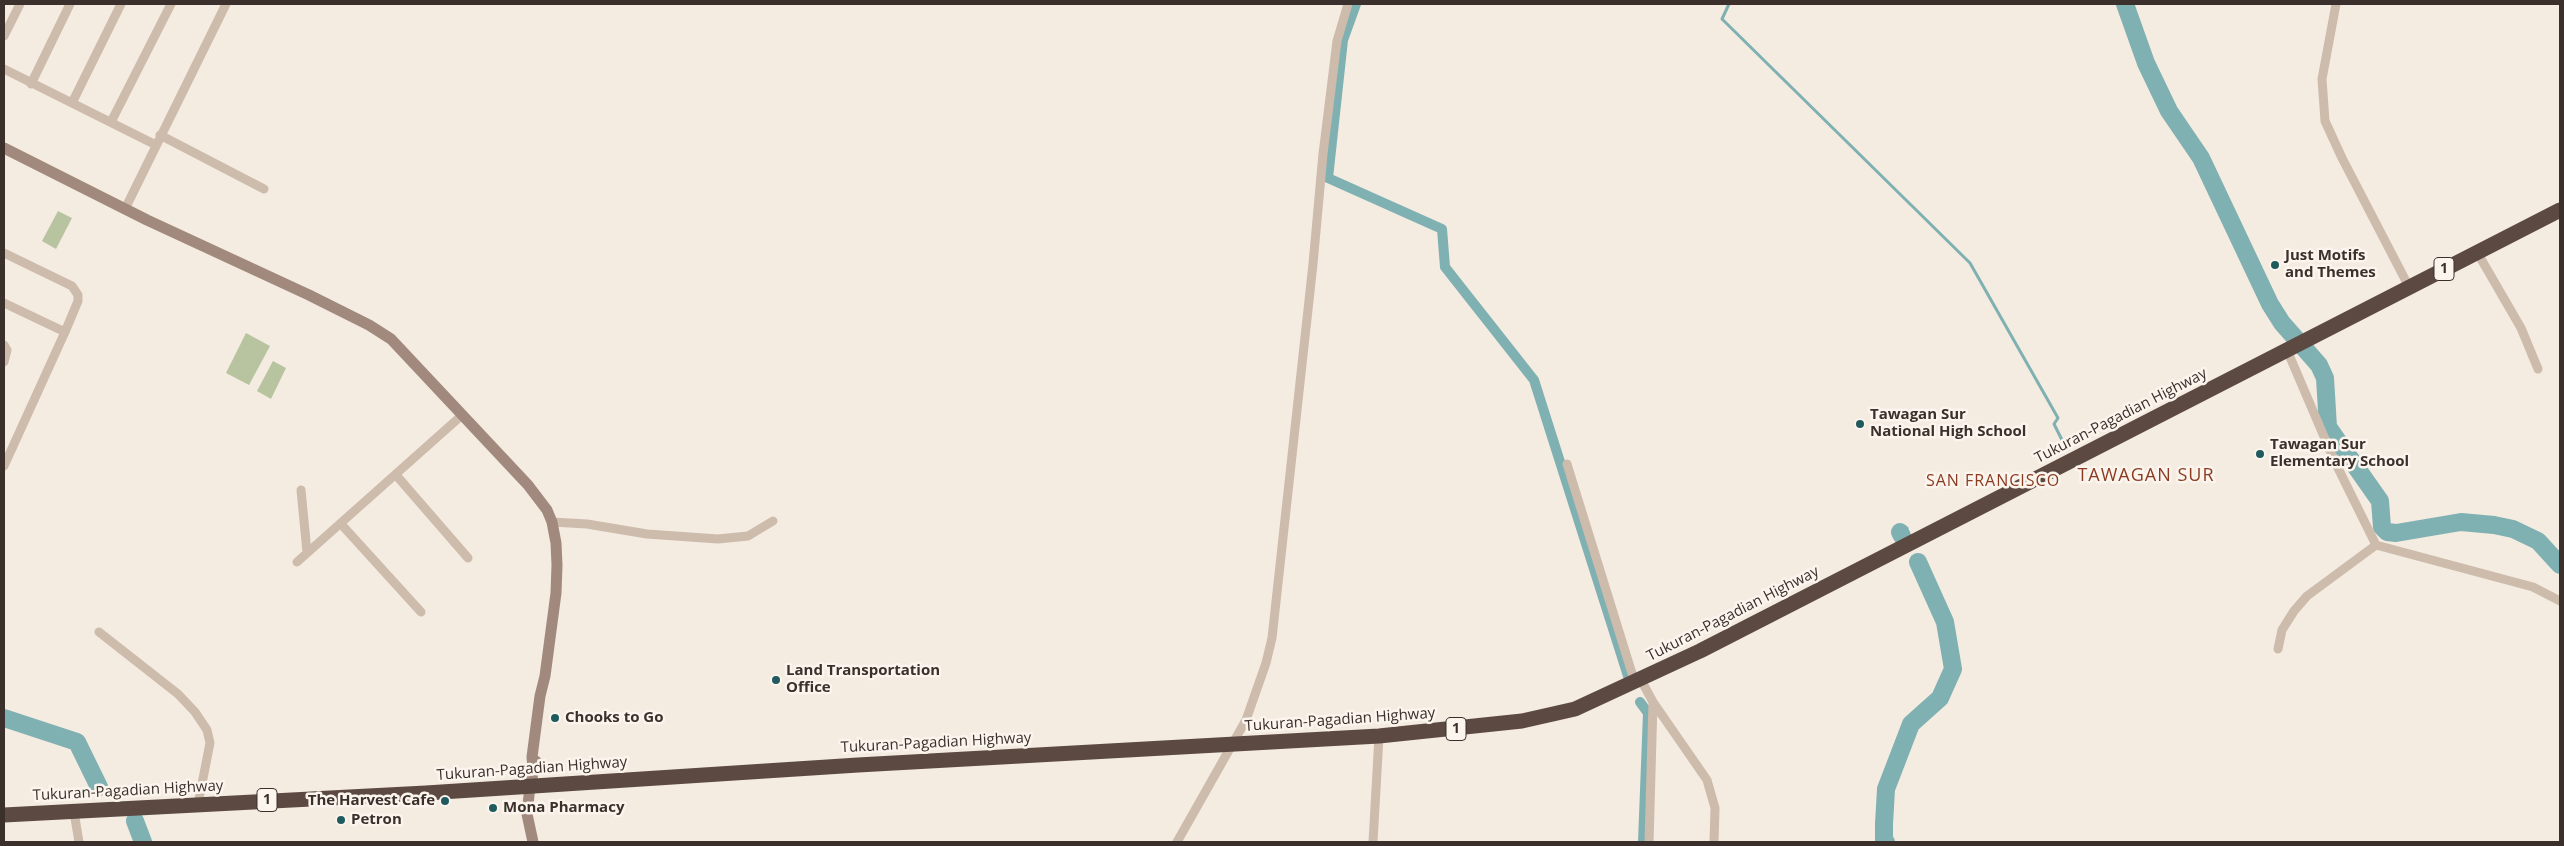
<!DOCTYPE html>
<html>
<head>
<meta charset="utf-8">
<style>
  body { margin:0 }
  #map { position:relative; width:2564px; height:846px; overflow:hidden; background:#f4ebe1; font-family:"Open Sans",sans-serif }
  canvas { display:block }
  .frame { position:absolute; inset:0; border:5px solid #3b302b; pointer-events:none }
</style>
</head>
<body>
<div id="map">
<canvas width="2564" height="846"></canvas>
<div class="frame"></div>
</div>
<script>
const g = document.querySelector('canvas').getContext('2d');
g.lineJoin = 'round';
function fillPath(path, color) {
  g.fillStyle = color;
  g.fill(path, 'evenodd');
}
function shape(rows) {
  const path = new Path2D();
  for (const r of rows) {
    path.moveTo(r[0], r[1]);
    for (let i = 2; i < r.length; i += 2) path.lineTo(r[i], r[i + 1]);
  }
  return path;
}
function stroke(path, color, width, dash) {
  g.strokeStyle = color;
  g.lineWidth = width;
  g.lineCap = dash ? 'butt' : 'round';
  g.setLineDash(dash || []);
  g.stroke(path);
}
function label(font, color, halo, rows, align = 'center') {
  g.font = font + ' "Open Sans",sans-serif';
  g.lineWidth = 5;
  g.setLineDash([]);
  g.textBaseline = 'middle';
  g.strokeStyle = halo;
  g.fillStyle = color;
  for (const [text, x, y, turn = 0] of rows) {
    g.save();
    g.translate(x, y);
    g.rotate((+turn || 0) * Math.PI / 180);
    g.textAlign = isNaN(turn) ? turn : align;
    if (halo) g.strokeText(text, 0, 0);
    g.fillText(text, 0, 0);
    g.restore();
  }
}
const green = shape([
  [58,211,72,218,56,249,42,241],
  [246,333,270,346,249,385,226,373],
  [273,361,286,368,271,399,257,391]
]);
const stream = shape([
  [1729,4,1722,19,1970,263,2058,418,2054,424,2063,442],
  [1900,532,1907,528]
]);
const canal = shape([
  [1356,4,1343,40,1328,178,1442,229,1445,267,1534,380,1628,676],
  [1640,702,1648,713,1643,842]
]);
const river = shape([
  [2125,4,2146,63,2169,111,2201,158,2270,304,2282,323,2319,365,2325,378,2328,427,2380,501,2382,527,2387,532,2396,533,2461,522,2494,525,2513,529,2538,541,2560,565],
  [1900,532,1902,536],
  [4,718,77,742,99,787],
  [135,821,143,842],
  [1886,842,1884,841,1884,824,1886,789,1911,724,1940,698,1953,669,1945,622,1918,562]
]);
const street = shape([
  [2336,4,2322,79,2325,121,2342,158,2409,287],
  [4,36,20,4],
  [4,69,156,145],
  [31,84,70,4],
  [72,103,121,4],
  [111,122,171,4],
  [160,135,264,189],
  [125,209,226,4],
  [2477,252,2521,328,2538,369],
  [4,253,72,286,78,295,78,301,65,332,4,466],
  [4,303,65,332],
  [4,345,7,350,4,362],
  [2287,350,2334,460,2376,545,2533,587,2560,601],
  [1567,464,1635,683],
  [396,475,468,558],
  [301,490,307,552],
  [552,522,587,524,647,534,718,539,748,536,773,521],
  [341,524,421,612],
  [297,562,461,416],
  [99,632,178,694,195,712,207,730,210,743,198,804],
  [2278,649,2282,630,2294,611,2307,596,2376,545],
  [1641,680,1653,702,1707,780,1715,808,1714,842],
  [74,812,79,842],
  [1177,842,1246,720,1266,663,1272,638,1313,264,1323,154,1337,41,1348,4],
  [1373,842,1379,736],
  [1649,842,1653,702]
]);
const secondary = shape([
  [4,148,147,220,309,295,369,325,391,339,528,485,547,510,552,522,556,543,557,565,556,593,545,676,540,696,532,757,533,768],
  [533,842,527,814,530,786,536,761]
]);
const highway = shape([
  [4,815,426,793,858,765,1379,736,1522,721,1575,709,1700,651,2560,210]
]);
const markers = [
  [2275,265,5,"#1f5a5e"],
  [1860,424,5,"#1f5a5e"],
  [2260,454,5,"#1f5a5e"],
  [776,680,5,"#1f5a5e"],
  [555,718,5,"#1f5a5e"],
  [445,801,5,"#1f5a5e"],
  [493,808,5,"#1f5a5e"],
  [341,820,5,"#1f5a5e"]
];
const shields = [
  [2444,269,20],
  [1456,729,20],
  [267,800,20]
];
const shieldNames = [
  ["1",2444,269],
  ["1",1456,729],
  ["1",267,800]
];
const poiNames = [
  ["Just Motifs",2285,256],
  ["and Themes",2285,273],
  ["Tawagan Sur",1870,415],
  ["National High School",1870,432],
  ["Tawagan Sur",2270,445],
  ["Elementary School",2270,462],
  ["Land Transportation",786,671],
  ["Office",786,688],
  ["Chooks to Go",565,718],
  ["The Harvest Cafe",435,801,"right"],
  ["Mona Pharmacy",503,808],
  ["Petron",351,820]
];
const streetNames = [
  ["Tukuran-Pagadian Highway",2121,416,-27],
  ["Tukuran-Pagadian Highway",1733,614,-27],
  ["Tukuran-Pagadian Highway",1340,720,-4],
  ["Tukuran-Pagadian Highway",936,743,-3],
  ["Tukuran-Pagadian Highway",532,769,-4],
  ["Tukuran-Pagadian Highway",128,791,-3]
];
const neighbourhoodNames = [
  ["SAN FRANCISCO",1993,481]
];
const quarterNames = [
  ["TAWAGAN SUR",2146,476]
];
fillPath(green, '#b8c4a0');
stroke(stream, '#7fb0b2', 3);
stroke(canal, '#7fb0b2', 10);
stroke(river, '#7fb0b2', 18);
stroke(street, '#cdbbac', 9);
stroke(secondary, '#a18a7d', 11);
stroke(highway, '#5c4a42', 15);
for (const [x, y, r, color] of markers) {
  const dot = new Path2D();
  dot.arc(x, y, r, 0, 2 * Math.PI);
  g.fillStyle = color;
  g.fill(dot);
  stroke(dot, '#fbf5ee', 2);
}
for (const [x, y, w] of shields) {
  const box = new Path2D();
  box.roundRect(x - w / 2, y - 11.5, w, 23, 4);
  g.fillStyle = '#fbf5ee';
  g.fill(box);
  stroke(box, '#3b302b', 1);
}
label('bold 14px', '#3b302b', null, shieldNames);
label('bold 15px', '#3b302b', '#fbf5ee', poiNames, 'left');
label('15px', '#3b302b', '#fbf5ee', streetNames);
g.letterSpacing = '1px';
label('16px', '#8c3b22', '#fbf5ee', neighbourhoodNames);
g.letterSpacing = '0px';
g.letterSpacing = '1px';
label('18px', '#8c3b22', '#fbf5ee', quarterNames);
g.letterSpacing = '0px';
</script>
</body>
</html>
